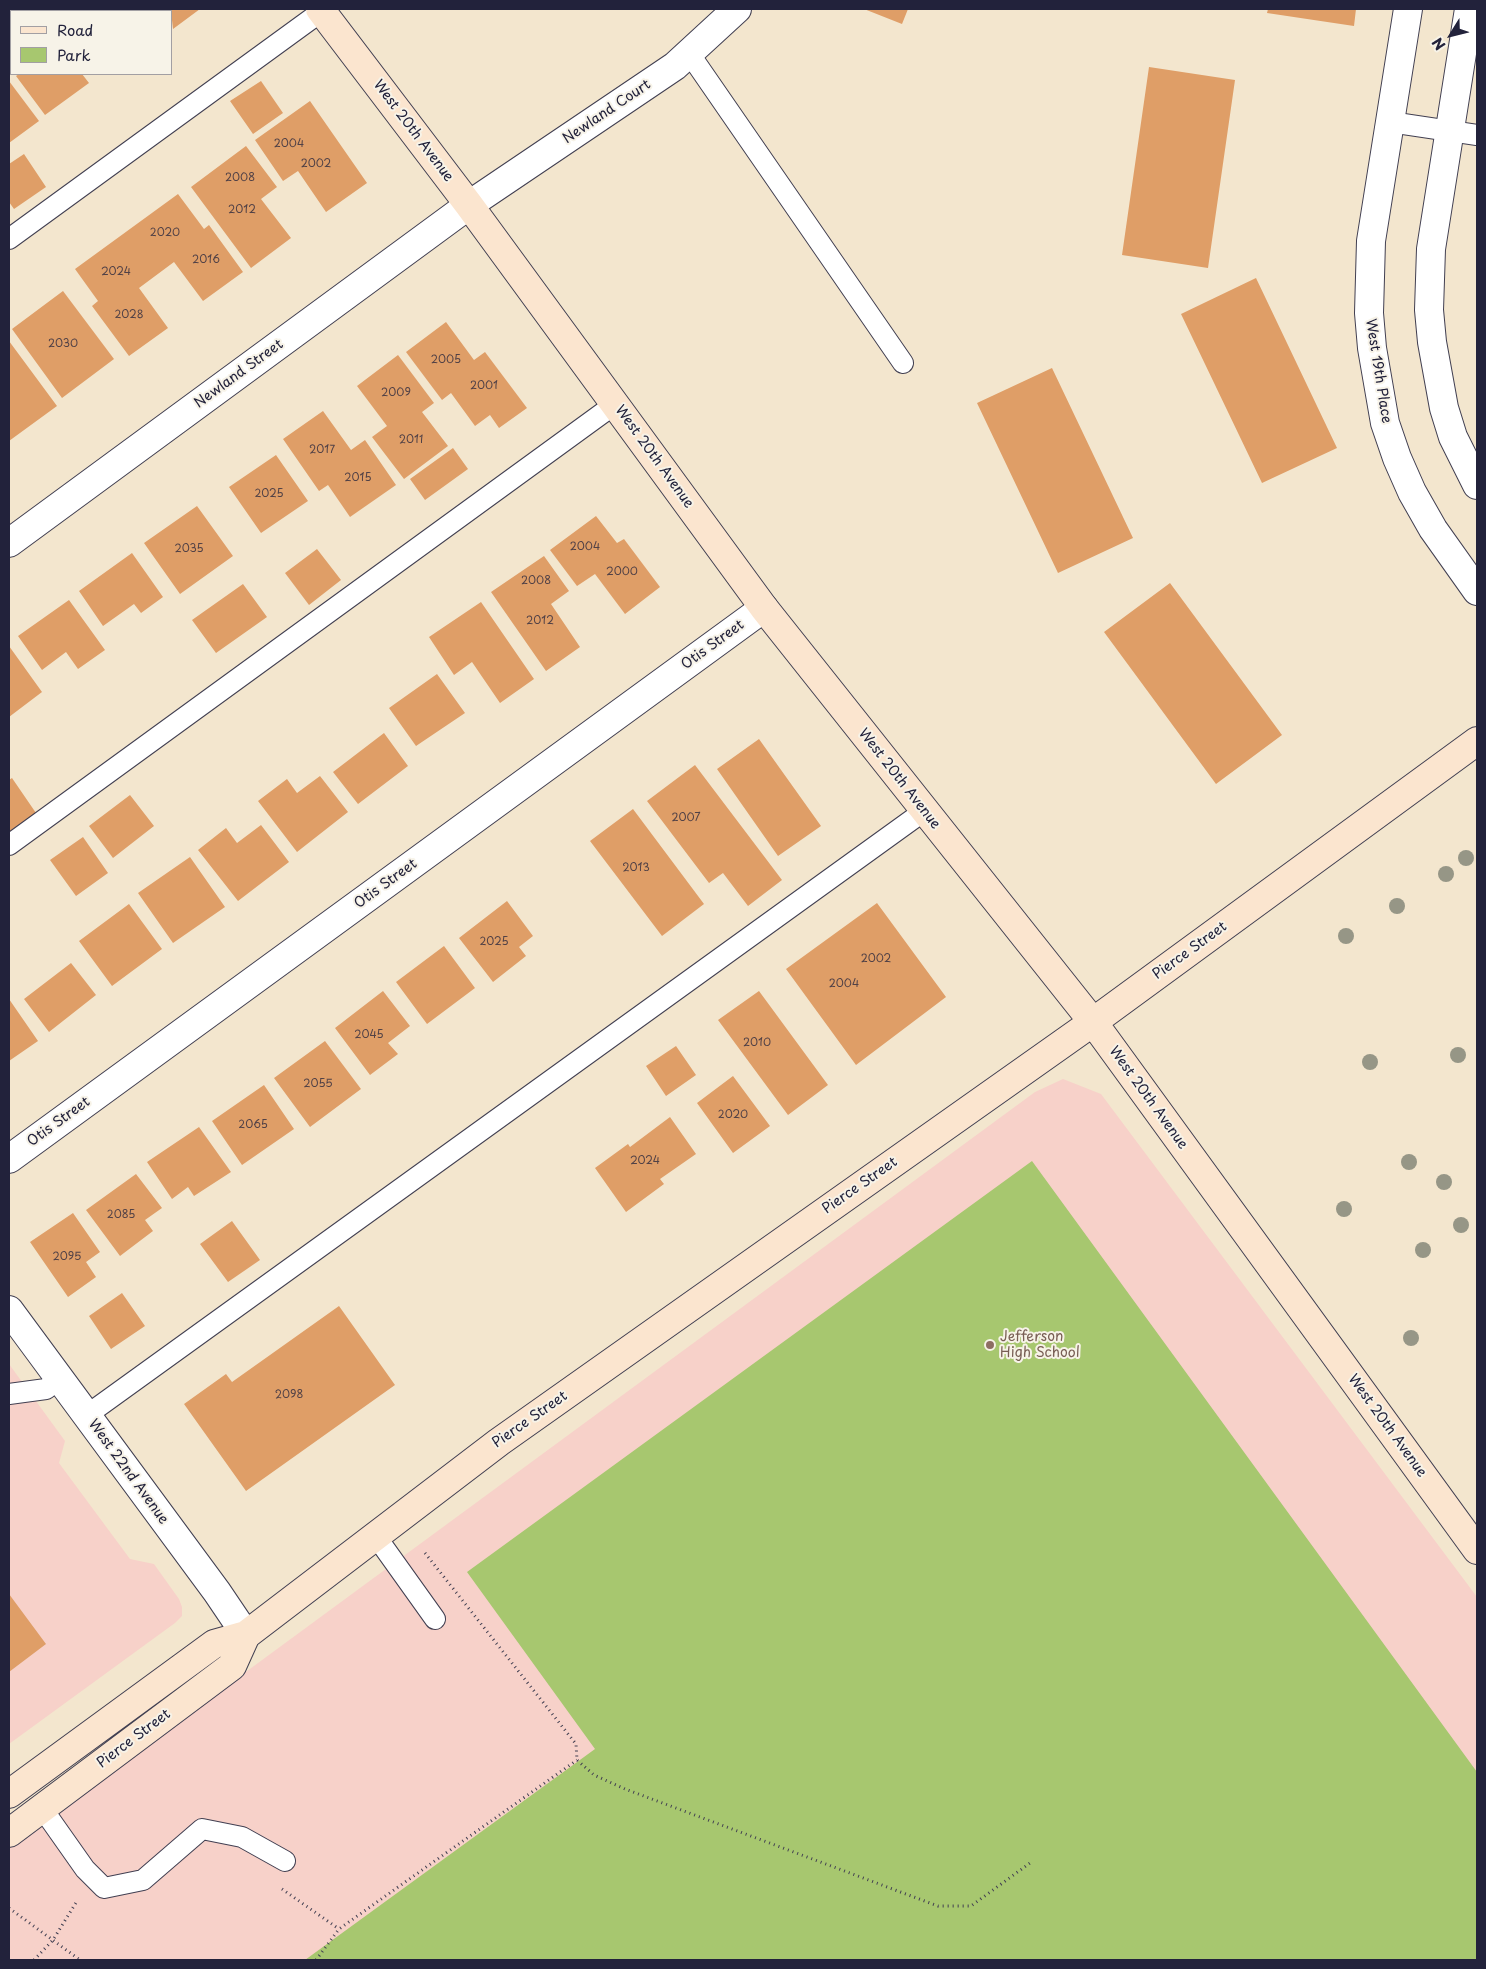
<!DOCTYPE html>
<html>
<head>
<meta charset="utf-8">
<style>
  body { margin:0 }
  #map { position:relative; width:1486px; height:1969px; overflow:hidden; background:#f3e6ce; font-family:"Playpen Sans",sans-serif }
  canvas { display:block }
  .frame { position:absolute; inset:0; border:10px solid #22223b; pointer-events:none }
  .legend { position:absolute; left:10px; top:10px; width:162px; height:65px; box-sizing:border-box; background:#f7f3e8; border:1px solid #a29fa3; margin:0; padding:6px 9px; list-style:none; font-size:15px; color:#22223b }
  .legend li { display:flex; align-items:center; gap:10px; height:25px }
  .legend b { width:25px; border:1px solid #a29fa3 }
  .north { position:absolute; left:1426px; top:10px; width:50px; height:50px; -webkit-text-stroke:4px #f7f3e8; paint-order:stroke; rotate:234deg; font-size:14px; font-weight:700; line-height:20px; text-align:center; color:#22223b }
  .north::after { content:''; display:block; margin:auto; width:18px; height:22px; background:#22223b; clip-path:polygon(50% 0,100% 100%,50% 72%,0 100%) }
</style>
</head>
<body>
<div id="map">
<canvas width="1486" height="1969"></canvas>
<div class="frame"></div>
<ul class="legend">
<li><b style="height:6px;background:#fbe5cf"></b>Road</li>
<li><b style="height:14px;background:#a7c76f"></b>Park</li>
</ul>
<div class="north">N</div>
</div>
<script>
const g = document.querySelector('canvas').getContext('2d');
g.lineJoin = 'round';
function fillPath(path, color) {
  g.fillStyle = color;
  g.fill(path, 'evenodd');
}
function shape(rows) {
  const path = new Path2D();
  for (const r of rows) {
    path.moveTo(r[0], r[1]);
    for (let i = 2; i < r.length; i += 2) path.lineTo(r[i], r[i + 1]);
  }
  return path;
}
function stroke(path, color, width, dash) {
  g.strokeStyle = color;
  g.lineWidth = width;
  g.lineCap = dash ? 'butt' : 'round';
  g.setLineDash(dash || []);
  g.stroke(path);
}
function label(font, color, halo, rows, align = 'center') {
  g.font = font + ' "Playpen Sans",sans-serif';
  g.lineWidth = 4;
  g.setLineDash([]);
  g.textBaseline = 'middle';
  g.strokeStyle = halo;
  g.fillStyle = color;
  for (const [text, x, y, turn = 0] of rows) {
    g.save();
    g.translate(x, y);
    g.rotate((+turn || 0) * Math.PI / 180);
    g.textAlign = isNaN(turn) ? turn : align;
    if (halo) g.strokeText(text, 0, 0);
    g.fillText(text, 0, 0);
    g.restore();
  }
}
const built = shape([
  [1063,1079,1101,1094,1477,1597,1477,1960,9,1960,9,1846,1035,1092],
  [9,1364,65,1441,59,1463,130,1559,154,1564,179,1599,182,1607,182,1616,175,1623,9,1744]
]);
const green = shape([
  [1032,1161,1477,1772,1477,1960,305,1960,595,1749,467,1572]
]);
const building = shape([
  [28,9,51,9,53,11,25,11],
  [62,9,148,9,149,11,64,11],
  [158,9,200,9,173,29,171,11,159,11],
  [864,9,908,9,902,24],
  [1268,9,1356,9,1354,26,1267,13],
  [1149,67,1235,80,1208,268,1122,255],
  [19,74,82,74,89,83,45,115,16,76],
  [9,81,39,121,9,143],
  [261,81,283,113,253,134,230,101],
  [310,101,367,183,326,212,298,171,283,181,255,140],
  [246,146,277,187,261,199,291,238,251,268,191,187],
  [24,154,46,187,14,209,9,202,9,164],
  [178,194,204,229,209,225,243,272,203,301,174,262,139,288,168,328,129,356,92,306,98,301,75,269],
  [1256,278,1337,448,1262,483,1181,314],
  [63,291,114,359,62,398,12,329],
  [446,322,474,360,485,352,527,408,499,428,490,415,475,426,451,393,442,400,406,352],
  [9,341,57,406,9,441],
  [398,355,434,403,422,412,448,446,404,479,372,437,387,426,357,386],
  [1052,368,1133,538,1058,573,977,403],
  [323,411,351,450,365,440,396,485,350,517,328,485,319,491,283,439],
  [453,448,468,469,425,500,410,479],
  [276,455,308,501,261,533,229,487],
  [197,506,233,556,180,594,144,543],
  [596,516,617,543,624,539,660,587,625,614,595,574,577,586,550,550],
  [317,549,341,580,309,605,285,573],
  [132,553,163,597,141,613,134,604,103,626,79,591],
  [544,556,569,591,551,604,580,647,546,671,491,592],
  [1170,583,1282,735,1216,784,1104,632],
  [243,584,267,617,216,653,192,620],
  [69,600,105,650,78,669,66,652,42,670,18,636],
  [481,602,534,679,500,703,472,662,454,675,429,637],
  [9,646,42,692,9,717],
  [437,674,465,713,416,746,389,708],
  [384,733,408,766,358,804,333,772],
  [759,739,821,826,778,856,717,769],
  [695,765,782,880,748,906,723,873,709,883,647,801],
  [320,776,348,812,297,852,258,801,287,779,297,793],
  [12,778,36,813,9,832,9,780],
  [130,795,154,826,113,858,89,826],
  [633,809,704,904,662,936,590,841],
  [261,825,289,862,238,901,198,850,226,828,237,843],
  [83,837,108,873,76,896,50,860],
  [190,857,225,907,173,943,138,893],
  [507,901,533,936,519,947,526,956,493,982,459,938],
  [877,903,946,997,856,1065,786,969],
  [129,904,162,949,112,986,79,941],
  [444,946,475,988,427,1024,396,982],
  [71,963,96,995,49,1032,24,999],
  [383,991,410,1026,388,1043,398,1054,370,1075,335,1028],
  [759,991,828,1085,788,1115,718,1020],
  [9,999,38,1041,9,1061],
  [325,1041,361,1089,310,1127,274,1078],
  [676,1046,696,1075,666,1096,646,1066],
  [733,1076,770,1126,733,1153,697,1103],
  [264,1085,294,1129,242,1165,212,1121],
  [670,1117,696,1154,660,1179,664,1184,626,1212,595,1168,628,1144,630,1147],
  [199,1127,231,1172,194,1196,188,1187,172,1199,147,1162],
  [136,1174,162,1208,145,1220,153,1231,120,1256,86,1210],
  [73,1213,100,1252,86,1262,96,1277,68,1297,30,1242],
  [232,1221,260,1260,228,1282,200,1244],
  [122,1293,145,1326,111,1349,89,1316],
  [339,1306,395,1385,246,1491,184,1404,226,1374,232,1382],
  [9,1594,46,1644,9,1672]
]);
const path = shape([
  [425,1553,576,1744,577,1760,594,1775,625,1789,938,1906,971,1906,1030,1863],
  [282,1889,339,1929],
  [9,1908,80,1960],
  [34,1960,53,1940,77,1901],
  [316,1960,339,1929,577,1760]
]);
const lane = shape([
  [689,53,903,363],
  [1390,122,1477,135],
  [9,239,322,11],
  [9,845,615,404],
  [9,1394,46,1389,59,1379],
  [87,1415,924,811],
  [375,1535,435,1619],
  [42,1808,85,1869,104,1888,143,1880,202,1829,242,1837,285,1861]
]);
const street = shape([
  [1408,9,1371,241,1369,313,1372,348,1385,423,1397,458,1412,492,1433,529,1477,591],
  [1469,9,1431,249,1429,310,1432,342,1444,408,1453,437,1477,485],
  [9,543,469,205,675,66,737,9],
  [9,1159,764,608],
  [9,1310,217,1592,246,1635]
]);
const secondary = shape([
  [320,9,469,205,764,608,1093,1022,1477,1550],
  [9,1794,214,1644,246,1635,499,1442,1093,1022,1477,741],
  [9,1833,232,1666,246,1635]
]);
const trees = [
  [1466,858],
  [1446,874],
  [1397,906],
  [1346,936],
  [1458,1055],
  [1370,1062],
  [1409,1162],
  [1444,1182],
  [1344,1209],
  [1461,1225],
  [1423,1250],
  [1411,1338]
];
const markers = [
  [990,1345,5,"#8d6e63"]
];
const numberNames = [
  ["2004",289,144],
  ["2002",316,164],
  ["2008",240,178],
  ["2012",242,210],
  ["2020",165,233],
  ["2016",206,260],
  ["2024",116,272],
  ["2028",129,315],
  ["2030",63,344],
  ["2005",446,360],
  ["2001",484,386],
  ["2009",396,393],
  ["2011",411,440],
  ["2017",322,450],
  ["2015",358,478],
  ["2025",269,494],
  ["2004",585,547],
  ["2035",189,549],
  ["2000",622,572],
  ["2008",536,581],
  ["2012",540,621],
  ["2007",686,818],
  ["2013",636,868],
  ["2025",494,942],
  ["2002",876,959],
  ["2004",844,984],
  ["2045",369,1035],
  ["2010",757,1043],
  ["2055",318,1084],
  ["2020",733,1115],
  ["2065",253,1125],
  ["2024",645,1161],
  ["2085",121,1215],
  ["2095",67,1257],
  ["2098",289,1395]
];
const streetNames = [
  ["Newland Court",607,112,-34],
  ["West 20th Avenue",413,131,53],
  ["West 19th Place",1378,371,81],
  ["Newland Street",239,374,-36],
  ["West 20th Avenue",654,457,54],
  ["Otis Street",713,645,-36],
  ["West 20th Avenue",899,779,52],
  ["Otis Street",386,884,-36],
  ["Pierce Street",1190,951,-36],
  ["West 20th Avenue",1148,1098,54],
  ["Otis Street",59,1122,-36],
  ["Pierce Street",860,1186,-35],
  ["Pierce Street",530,1420,-35],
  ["West 20th Avenue",1387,1426,54],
  ["West 22nd Avenue",128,1472,54],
  ["Pierce Street",134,1739,-37]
];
const educationNames = [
  ["Jefferson",1000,1337],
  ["High School",1000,1353]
];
fillPath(built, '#f7d1c9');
fillPath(green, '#a7c76f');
fillPath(building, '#df9e67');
stroke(lane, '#413f51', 22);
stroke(street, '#413f51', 30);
stroke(secondary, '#413f51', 30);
stroke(path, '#413f51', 3, [1, 4]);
stroke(lane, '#fff', 20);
stroke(street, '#fff', 28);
stroke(secondary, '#fbe5cf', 28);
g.fillStyle = '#969686';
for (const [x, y] of trees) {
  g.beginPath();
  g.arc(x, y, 8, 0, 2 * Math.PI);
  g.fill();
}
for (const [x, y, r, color] of markers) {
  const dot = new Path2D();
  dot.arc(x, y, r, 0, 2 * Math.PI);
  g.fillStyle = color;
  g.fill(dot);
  stroke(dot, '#f7f3e8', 2);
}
label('11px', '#514146', null, numberNames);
label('14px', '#22223b', '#f7f3e8', streetNames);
label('14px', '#785e54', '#f7f3e8', educationNames, 'left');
</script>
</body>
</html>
